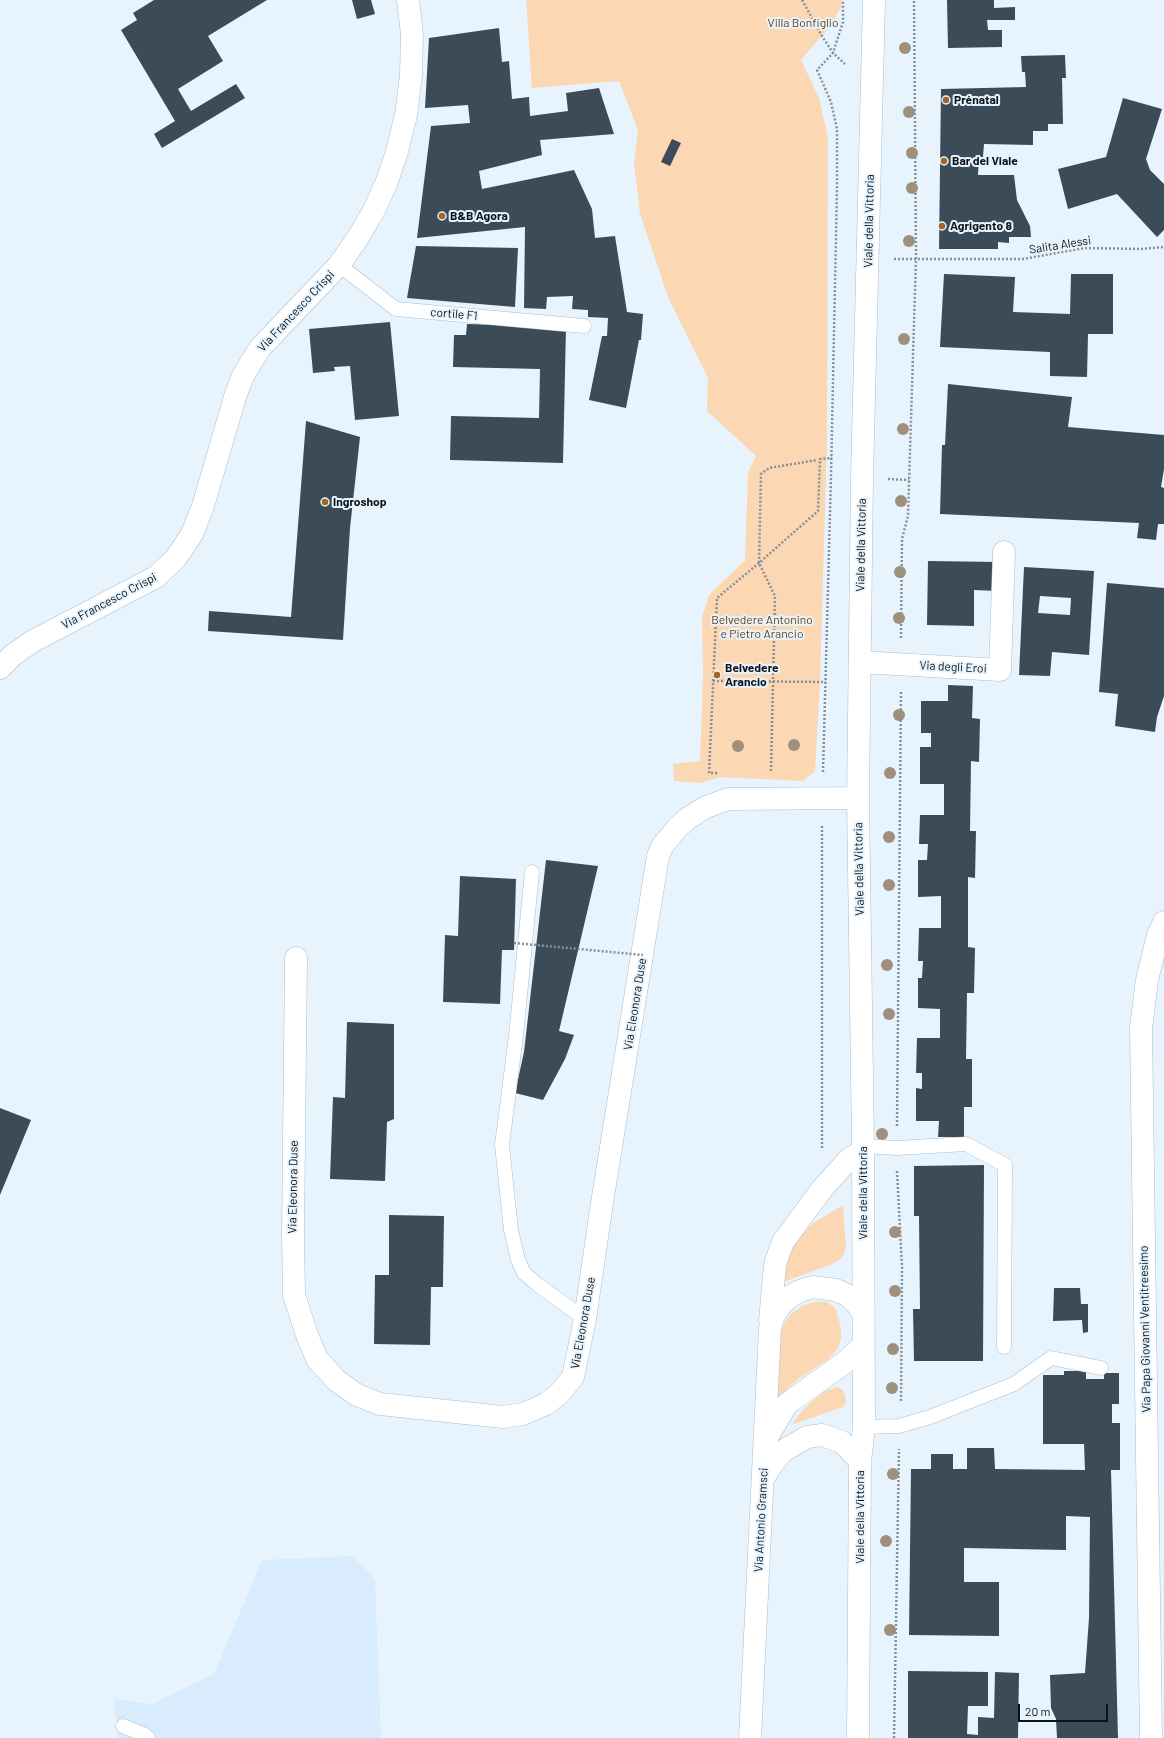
<!DOCTYPE html>
<html>
<head>
<meta charset="utf-8">
<style>
  body { margin:0 }
  #map { position:relative; width:1164px; height:1738px; overflow:hidden; background:#e8f4fd; font-family:Barlow,sans-serif }
  canvas { display:block }
  .scale { position:absolute; left:1018px; top:1704px; width:90px; height:18px; box-sizing:border-box; border:2px solid #0c1318; border-top:0; padding-left:5px; font-size:12px; line-height:14px; white-space:nowrap; color:#0c1318; -webkit-text-stroke:3px #e8f4fd; paint-order:stroke }
</style>
</head>
<body>
<div id="map">
<canvas width="1164" height="1738"></canvas>
<div class="scale">20 m</div>
</div>
<script>
const g = document.querySelector('canvas').getContext('2d');
g.lineJoin = 'round';
function fillPath(path, color) {
  g.fillStyle = color;
  g.fill(path, 'evenodd');
}
function shape(rows) {
  const path = new Path2D();
  for (const r of rows) {
    path.moveTo(r[0], r[1]);
    for (let i = 2; i < r.length; i += 2) path.lineTo(r[i], r[i + 1]);
  }
  return path;
}
function stroke(path, color, width, dash) {
  g.strokeStyle = color;
  g.lineWidth = width;
  g.lineCap = dash ? 'butt' : 'round';
  g.setLineDash(dash || []);
  g.stroke(path);
}
function label(font, color, halo, rows, align = 'center') {
  g.font = font + ' Barlow,sans-serif';
  g.lineWidth = 4;
  g.setLineDash([]);
  g.textBaseline = 'middle';
  g.strokeStyle = halo;
  g.fillStyle = color;
  for (const [text, x, y, turn = 0] of rows) {
    g.save();
    g.translate(x, y);
    g.rotate((+turn || 0) * Math.PI / 180);
    g.textAlign = isNaN(turn) ? turn : align;
    if (halo) g.strokeText(text, 0, 0);
    g.fillText(text, 0, 0);
    g.restore();
  }
}
const built = shape([
  [353,1556,375,1580,381,1738,118,1738,114,1699,152,1704,214,1674,262,1560]
]);
const green = shape([
  [526,0,842,0,842,5,831,25,801,60,819,98,828,138,827,441,820,683,815,771,803,781,720,777,700,783,674,781,673,764,700,761,703,676,702,617,709,595,745,560,748,472,756,456,707,411,708,378,668,297,640,214,634,163,638,130,619,81,532,88],
  [843,1205,846,1247,844,1254,838,1261,830,1265,783,1282,788,1253,802,1233,815,1222],
  [815,1302,827,1302,836,1309,841,1328,841,1339,838,1348,828,1360,798,1379,777,1399,780,1335,784,1323,792,1313,802,1306],
  [838,1387,843,1390,845,1396,846,1402,843,1407,794,1424,793,1422,803,1410,815,1399,825,1391]
]);
const building = shape([
  [154,0,267,0,208,36,223,61,178,89,191,111,236,84,245,98,162,148,154,134,175,121,121,30,137,20,133,13],
  [352,0,371,0,375,14,357,19],
  [947,0,994,0,994,8,1015,7,1015,20,987,20,988,30,1002,30,1002,47,948,48],
  [499,28,502,62,509,61,512,99,529,97,530,116,568,111,566,93,599,88,614,134,540,140,542,155,479,171,482,189,574,170,592,209,595,238,615,236,627,312,643,314,641,340,639,340,626,408,589,400,602,336,607,336,608,318,588,317,588,310,572,309,573,296,547,297,546,309,524,308,525,227,417,238,431,126,470,123,468,105,425,108,429,38],
  [1065,55,1066,78,1062,78,1063,124,1048,124,1048,131,1033,131,1033,145,984,144,983,157,979,157,978,175,1014,175,1017,200,1030,226,1031,237,1009,237,1009,243,998,242,998,249,939,249,941,89,1026,87,1025,72,1022,72,1021,56],
  [1123,98,1162,109,1146,159,1150,170,1164,184,1164,230,1157,237,1117,194,1068,209,1058,169,1106,157],
  [672,139,681,143,670,166,661,162],
  [416,246,518,248,515,307,407,298],
  [944,274,1015,277,1013,312,1070,314,1071,274,1113,274,1113,334,1088,334,1087,377,1050,376,1050,352,940,347],
  [390,322,399,416,355,420,350,366,334,367,335,371,313,373,309,329],
  [467,324,566,327,563,463,450,460,451,416,539,418,540,369,453,367,454,335,466,335],
  [948,384,1072,397,1068,427,1164,435,1164,469,1161,487,1164,488,1164,524,1158,524,1156,540,1137,538,1139,523,940,514,942,445,945,445],
  [306,421,360,437,350,528,343,640,208,631,209,611,291,617],
  [928,561,998,562,997,591,974,590,974,626,927,625],
  [1024,567,1094,571,1089,655,1052,652,1050,676,1019,675],
  [1040,596,1071,598,1070,615,1038,613],
  [1107,583,1164,588,1164,696,1157,717,1155,732,1115,726,1118,694,1099,692],
  [948,685,973,686,972,718,980,719,979,762,971,761,970,831,976,831,975,878,968,877,968,947,975,948,974,993,967,993,966,1059,972,1059,972,1107,964,1107,964,1137,938,1137,939,1121,916,1121,916,1088,922,1089,922,1073,916,1073,917,1038,940,1038,940,1009,918,1008,918,978,922,978,923,961,918,961,919,928,941,928,941,896,918,897,918,860,927,860,928,844,919,844,920,815,944,815,944,784,920,784,920,747,931,747,931,733,921,733,921,701,948,701],
  [546,860,598,866,559,1031,574,1035,565,1059,543,1100,515,1093,524,1052],
  [460,876,516,879,514,950,502,950,500,1004,443,1002,445,935,458,936],
  [347,1022,394,1024,394,1119,387,1122,385,1181,330,1179,333,1097,345,1098],
  [0,1108,31,1120,0,1195],
  [984,1165,983,1361,914,1361,913,1309,920,1309,919,1216,914,1216,914,1166],
  [389,1215,444,1216,443,1281,443,1287,431,1287,430,1345,374,1344,375,1275,389,1275],
  [1054,1288,1080,1288,1081,1304,1088,1304,1088,1332,1083,1333,1082,1320,1053,1321],
  [1064,1371,1086,1371,1086,1379,1104,1379,1104,1373,1119,1373,1119,1404,1112,1404,1112,1423,1120,1423,1120,1470,1111,1470,1118,1738,1057,1738,1056,1719,1051,1708,1050,1675,1085,1673,1089,1618,1090,1517,1066,1516,1066,1550,964,1548,964,1582,999,1582,999,1636,909,1635,911,1469,931,1469,931,1454,953,1454,953,1469,967,1469,967,1448,994,1448,995,1469,1085,1470,1084,1444,1043,1444,1043,1375,1064,1375],
  [908,1671,988,1672,988,1706,968,1706,967,1734,978,1735,978,1717,994,1718,995,1672,1019,1673,1018,1738,908,1738]
]);
const path = shape([
  [802,0,822,36,833,53,845,64],
  [894,259,1023,259,1085,248,1140,249,1164,247],
  [888,479,909,480],
  [901,638,902,539,908,516,916,259,914,0],
  [713,681,826,682],
  [771,771,775,596,759,563,761,474,769,468,817,460],
  [823,772,831,477,837,187,837,129,831,102,817,70,833,53,843,22,843,0],
  [717,773,709,773,717,598,759,563,818,511,820,459,832,458],
  [897,1126,901,691],
  [822,1148,822,825],
  [897,1171,902,1267,901,1402],
  [894,1738,899,1449]
]);
const lane = shape([
  [339,265,396,309,584,326],
  [532,872,516,1036,502,1145,511,1230,518,1260,524,1273,538,1285,585,1319],
  [863,1146,897,1148,966,1144,1005,1165,1004,1347],
  [864,1427,899,1426,930,1417,1014,1384,1051,1358,1101,1368],
  [123,1726,145,1735,148,1738]
]);
const street = shape([
  [860,662,1000,670,1004,552],
  [296,958,293,1235,294,1295,307,1335,317,1359,337,1381,357,1395,380,1404,503,1417,523,1414,546,1404,559,1394,573,1377,585,1319,602,1203,658,856,663,845,678,827,687,819,706,807,728,799,858,798],
  [770,1321,774,1275,776,1261,783,1242,822,1189,849,1159,863,1151],
  [765,1441,787,1404,844,1363,863,1346],
  [763,1479,773,1463,783,1451,807,1437,822,1435,842,1442,860,1461],
  [750,1738,770,1329,773,1317,780,1306,789,1297,800,1291,813,1287,836,1290,847,1295,856,1303,863,1313],
  [858,1738,860,1461,864,1427,863,1146,858,798,862,478,874,0],
  [1151,1738,1141,1028,1147,980,1158,935,1164,922]
]);
const secondary = shape([
  [0,668,13,655,33,641,156,577,176,558,192,534,203,506,235,397,242,378,250,364,260,348,339,265,357,239,373,212,386,184,396,155,406,115,411,75,412,34,408,0]
]);
const pathBridge = shape([
  [514,943,643,955]
]);
const trees = [
  [905,48],
  [909,112],
  [912,153],
  [912,188],
  [909,241],
  [904,339],
  [903,429],
  [901,501],
  [900,572],
  [899,618],
  [899,715],
  [794,745],
  [738,746],
  [890,773],
  [889,837],
  [889,885],
  [887,965],
  [889,1014],
  [882,1134],
  [895,1232],
  [895,1291],
  [893,1349],
  [892,1388],
  [893,1474],
  [886,1541],
  [890,1630]
];
const markers = [
  [946,100,4,"#9f6624"],
  [944,161,4,"#9f6624"],
  [442,216,4,"#9f6624"],
  [942,226,4,"#9f6624"],
  [325,502,4,"#9f6624"],
  [717,675,4,"#9f6624"]
];
const parkNames = [
  ["Villa Bonfiglio",803,23],
  ["Belvedere Antonino",762,620],
  ["e Pietro Arancio",762,634]
];
const poiNames = [
  ["Prénatal",954,100],
  ["Bar del Viale",952,161],
  ["B&B Agora",450,216],
  ["Agrigento 8",950,226],
  ["Ingroshop",333,502],
  ["Belvedere",725,668],
  ["Arancio",725,682]
];
const streetNames = [
  ["Viale della Vittoria",869,221,-89],
  ["Salita Alessi",1060,245,-9],
  ["Via Francesco Crispi",296,311,-47],
  ["cortile F1",454,314,5],
  ["Viale della Vittoria",861,545,-89],
  ["Via Francesco Crispi",109,601,-28],
  ["Via degli Eroi",953,667,3],
  ["Viale della Vittoria",859,869,-91],
  ["Via Eleonora Duse",635,1004,-81],
  ["Via Eleonora Duse",293,1187,-89],
  ["Viale della Vittoria",863,1193,-90],
  ["Via Eleonora Duse",583,1323,-80],
  ["Via Papa Giovanni Ventitreesimo",1145,1329,-91],
  ["Viale della Vittoria",860,1517,-90],
  ["Via Antonio Gramsci",761,1520,-87]
];
fillPath(built, '#d8ecfd');
fillPath(green, '#fcd7b3');
fillPath(building, '#3b4b57');
stroke(lane, '#aabdcb', 15);
stroke(street, '#aabdcb', 23);
stroke(secondary, '#aabdcb', 23);
stroke(path, '#879098', 2.5, [2, 2]);
stroke(lane, '#fff', 14);
stroke(street, '#fff', 22);
stroke(secondary, '#fff', 22);
stroke(pathBridge, '#879098', 2.5, [2, 2]);
g.fillStyle = '#9f907d';
for (const [x, y] of trees) {
  g.beginPath();
  g.arc(x, y, 6, 0, 2 * Math.PI);
  g.fill();
}
for (const [x, y, r, color] of markers) {
  const dot = new Path2D();
  dot.arc(x, y, r, 0, 2 * Math.PI);
  g.fillStyle = color;
  g.fill(dot);
  stroke(dot, '#e8f4fd', 1.5);
}
label('12px', '#643f14', '#e8f4fd', parkNames);
label('bold 12px', '#0c1318', '#e8f4fd', poiNames, 'left');
label('12px', '#0c1318', '#e8f4fd', streetNames);
</script>
</body>
</html>
